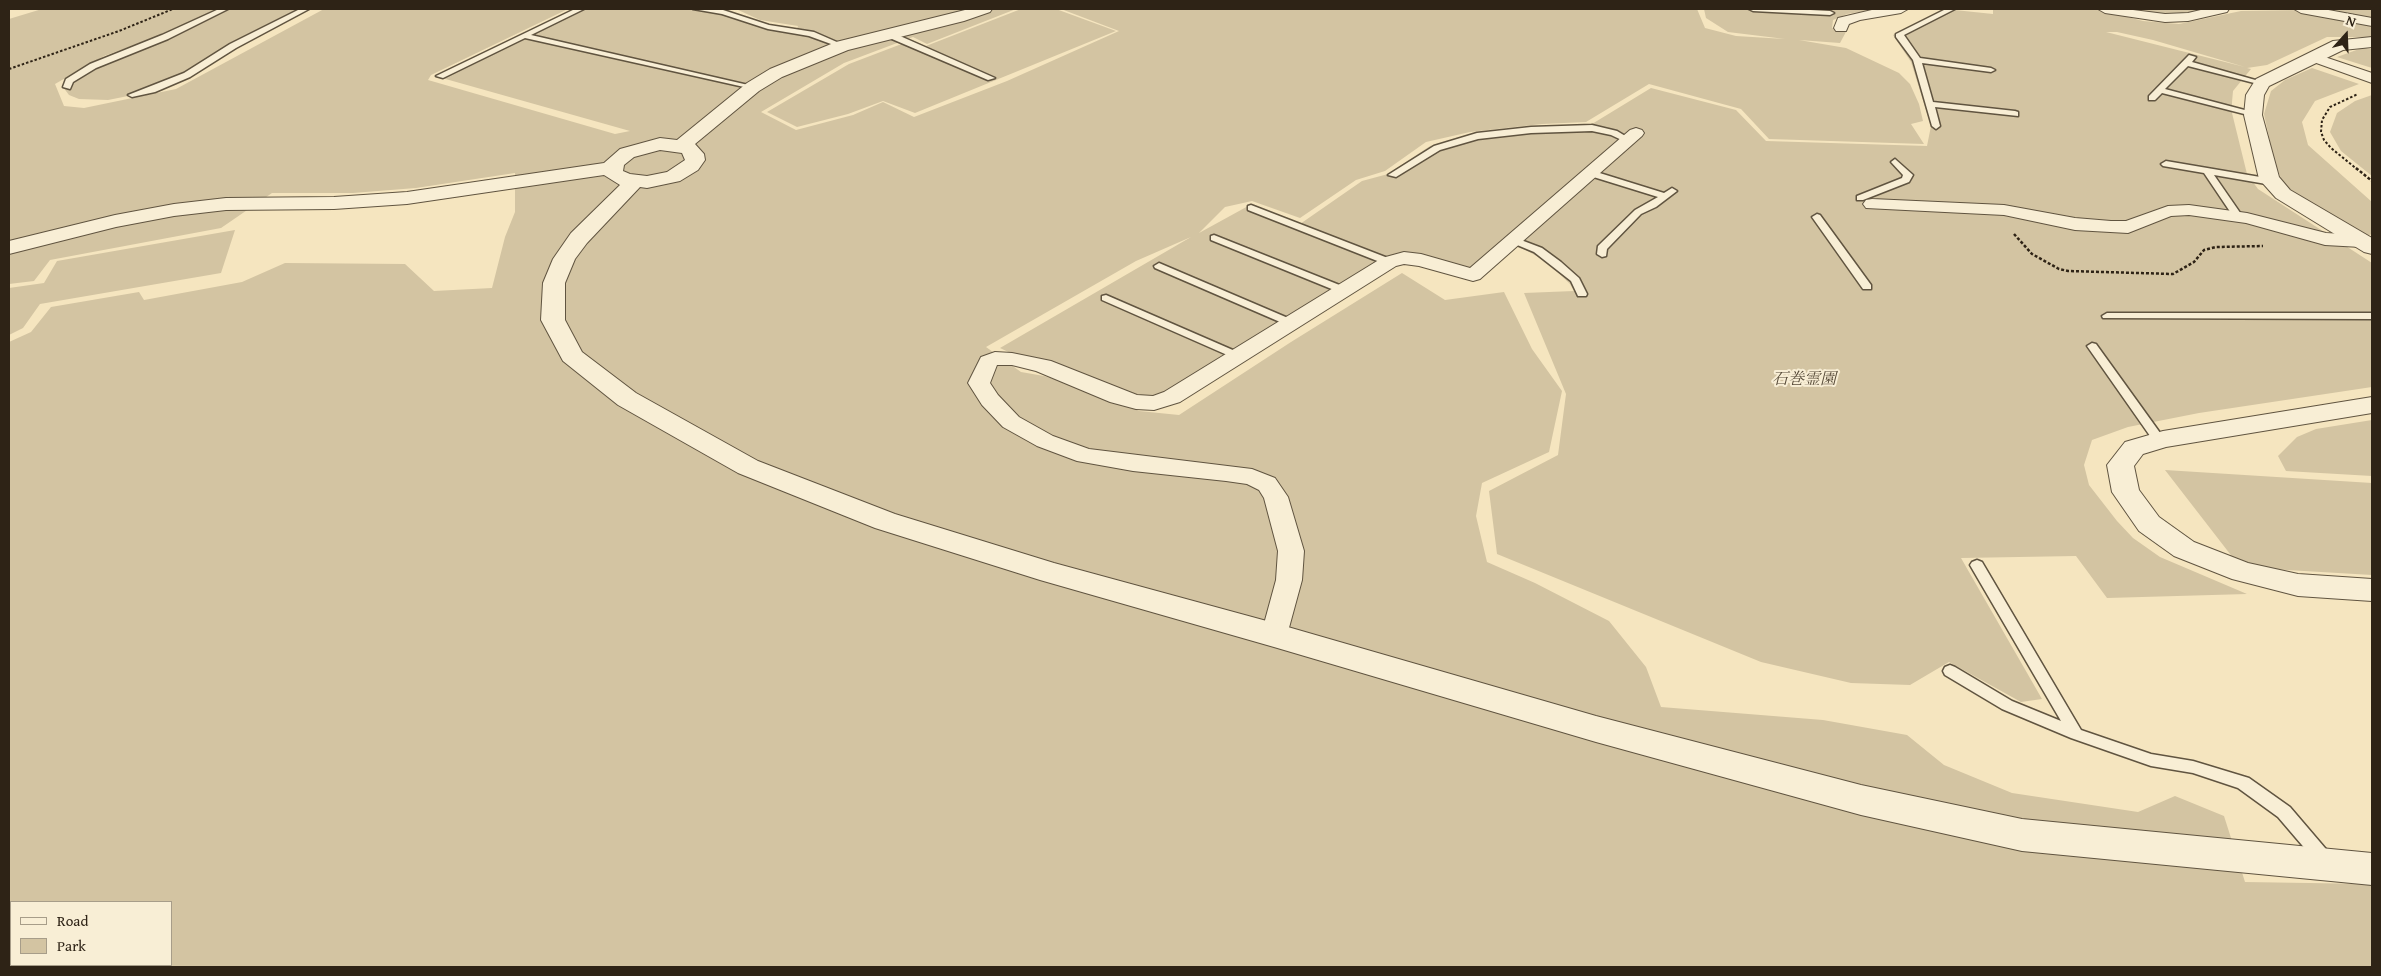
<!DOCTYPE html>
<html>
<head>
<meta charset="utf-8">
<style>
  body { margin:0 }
  #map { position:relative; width:2381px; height:976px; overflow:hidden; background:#f5e5bf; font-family:"Gentium Book Plus",serif }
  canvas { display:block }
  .frame { position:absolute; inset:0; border:10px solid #2e2316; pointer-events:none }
  .legend { position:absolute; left:10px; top:901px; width:162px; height:65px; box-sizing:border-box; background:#f8eed5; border:1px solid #a79d89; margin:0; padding:6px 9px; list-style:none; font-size:15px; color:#2e2316 }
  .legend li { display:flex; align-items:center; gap:10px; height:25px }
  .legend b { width:25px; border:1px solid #a79d89 }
  .north { position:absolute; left:2321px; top:10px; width:50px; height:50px; -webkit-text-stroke:4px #f8eed5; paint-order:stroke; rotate:20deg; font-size:14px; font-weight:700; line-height:20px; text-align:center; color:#2e2316 }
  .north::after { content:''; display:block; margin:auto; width:18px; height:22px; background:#2e2316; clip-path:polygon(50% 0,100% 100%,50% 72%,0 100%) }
</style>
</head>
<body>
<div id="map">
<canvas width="2381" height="976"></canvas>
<div class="frame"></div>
<ul class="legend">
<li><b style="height:6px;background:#f8eed5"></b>Road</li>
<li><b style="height:14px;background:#d3c4a2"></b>Park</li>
</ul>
<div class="north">N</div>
</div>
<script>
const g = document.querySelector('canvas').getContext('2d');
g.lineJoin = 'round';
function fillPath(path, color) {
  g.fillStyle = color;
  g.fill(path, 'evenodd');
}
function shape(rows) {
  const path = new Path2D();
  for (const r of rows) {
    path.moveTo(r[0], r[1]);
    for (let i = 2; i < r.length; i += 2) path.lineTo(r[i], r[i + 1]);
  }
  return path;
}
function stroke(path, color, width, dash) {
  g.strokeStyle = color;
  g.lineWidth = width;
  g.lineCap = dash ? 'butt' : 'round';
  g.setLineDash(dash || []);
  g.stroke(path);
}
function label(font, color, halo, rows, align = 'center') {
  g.font = font + ' "Gentium Book Plus","Noto Serif JP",serif';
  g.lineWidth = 4;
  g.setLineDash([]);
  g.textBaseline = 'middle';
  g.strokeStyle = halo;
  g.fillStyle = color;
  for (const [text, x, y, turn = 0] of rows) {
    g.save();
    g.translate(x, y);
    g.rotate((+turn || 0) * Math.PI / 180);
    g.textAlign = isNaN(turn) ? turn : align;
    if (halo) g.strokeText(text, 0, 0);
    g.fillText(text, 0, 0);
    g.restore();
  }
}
const green = shape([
  [42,9,216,9,164,34,104,56,55,84,64,106,84,108,176,89,324,9,568,9,431,75,428,80,615,134,630,131,435,76,575,9,711,9,746,17,759,23,797,29,798,26,760,20,736,9,1016,9,927,44,913,37,844,63,761,112,796,130,853,115,883,102,914,117,1007,81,1119,31,1061,9,1697,9,1705,28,1736,36,1785,39,1728,32,1706,18,1704,9,1877,9,1847,14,1833,20,1832,28,1847,30,1840,43,1799,40,1846,48,1899,73,1910,84,1919,104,1923,121,1911,124,1924,144,1769,139,1741,109,1649,84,1586,122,1542,124,1470,132,1426,142,1385,171,1356,180,1300,218,1252,201,1225,207,1199,233,1250,205,1300,224,1362,181,1388,174,1430,146,1474,134,1518,128,1592,124,1651,88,1736,110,1766,141,1927,146,1931,126,1911,62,1893,35,1945,9,1993,14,1993,9,2097,9,2143,21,2179,24,2241,11,2372,9,2372,37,2327,37,2267,65,2247,68,2251,69,2233,91,2232,102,2232,113,2247,174,2258,189,2372,263,2372,387,2199,413,2128,427,2092,440,2084,465,2089,485,2117,521,2133,538,2160,557,2247,594,2107,598,2076,556,1961,558,2042,699,2021,702,1949,662,1910,685,1851,683,1761,662,1497,554,1489,491,1558,455,1566,394,1524,293,1574,291,1570,284,1546,261,1516,245,1476,281,1420,265,1398,264,1184,398,1159,409,1128,406,1139,411,1179,415,1291,342,1402,273,1445,300,1504,292,1532,349,1562,391,1549,452,1482,483,1476,516,1487,562,1535,583,1609,621,1646,667,1661,707,1823,720,1907,735,1944,765,2012,793,2138,812,2175,796,2224,816,2245,882,2372,884,2372,967,9,967,9,342,31,332,51,307,139,292,144,300,242,282,285,263,405,264,434,291,492,288,505,237,515,212,515,173,416,188,353,193,272,193,221,228,50,260,34,281,9,284,9,19],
  [2106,32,2117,32,2153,40,2245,67],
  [1191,237,1000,348,1084,388,1044,376,1021,372,986,347,1136,261],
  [11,902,171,902,171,965,11,965],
  [220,9,310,9,158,90,108,100,79,99,69,95,63,87,66,80],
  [1021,9,1056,9,1116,31,915,113,883,101,848,114,797,127,767,112,849,64,912,40,926,46],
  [2123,9,2209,9,2177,15,2153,14],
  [2362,48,2372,49,2372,68,2337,57],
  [2312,68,2359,84,2315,101,2302,122,2308,145,2372,202,2372,234,2366,236,2312,205,2283,184,2274,160,2264,114,2271,91,2285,80],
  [2372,95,2372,176,2341,151,2330,132,2337,113,2355,101],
  [235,230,221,273,40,304,23,328,9,335,9,288,44,283,57,261],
  [2372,420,2372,476,2286,471,2278,456,2297,437,2316,429],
  [2165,470,2372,483,2372,575,2270,569,2237,563]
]);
const pathFar1 = shape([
  [9,69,119,31,173,9],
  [2358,170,2331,148,2324,140,2321,132,2322,120,2330,107,2358,94]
]);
const path = shape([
  [2356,168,2372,181],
  [2014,234,2032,254,2059,269,2068,271,2173,274,2194,262,2204,250,2216,247,2263,246]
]);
const service = shape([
  [219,9,228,9,168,39,96,68,73,82,70,89,63,87,66,79,90,64,162,35,219,9],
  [300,9,309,9,236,48,190,77,155,92,132,97,128,95,184,73,230,44,300,9],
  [575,9,584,9,531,35,757,87,753,89,525,38,443,78,436,76,575,9],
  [693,9,723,10,769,25,814,32,846,46,842,48,809,36,768,29,722,14,693,9],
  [1749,9,1791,9,1830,11,1834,13,1830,15,1753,11,1749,9],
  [1946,9,1955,9,1904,35,1920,58,1991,68,1995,70,1991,72,1922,63,1933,102,2015,111,2018,112,2018,116,1935,107,1940,126,1936,129,1932,126,1913,60,1896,37,1896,34,1946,9],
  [885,32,891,32,995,78,988,80,885,36,885,32],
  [2189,55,2196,57,2192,62,2266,83,2262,85,2188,66,2165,89,2256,113,2256,117,2162,93,2155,100,2149,100,2149,96,2189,55],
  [1592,125,1617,131,1632,140,1628,143,1611,135,1592,131,1531,133,1478,139,1440,150,1396,177,1388,175,1434,146,1477,133,1531,127,1592,125],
  [1895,159,1913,175,1909,182,1863,200,1857,200,1857,196,1902,178,1903,175,1891,162,1895,159],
  [2166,161,2272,179,2277,182,2272,185,2214,175,2243,217,2238,220,2235,219,2204,173,2163,166,2161,164,2166,161],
  [1590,170,1664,193,1672,188,1677,191,1656,207,1641,214,1607,249,1606,256,1602,257,1597,254,1598,246,1635,210,1658,197,1587,175,1587,171,1590,170],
  [1251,205,1393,260,1394,262,1389,265,1385,264,1248,210,1248,206,1251,205],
  [1817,214,1820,215,1871,285,1871,289,1863,289,1812,217,1817,214],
  [1214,235,1347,288,1348,290,1343,293,1339,292,1211,240,1211,236,1214,235],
  [1513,237,1542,248,1561,262,1579,278,1587,294,1586,296,1578,296,1571,281,1534,252,1510,242,1508,240,1513,237],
  [1159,263,1295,321,1296,323,1291,326,1287,325,1155,268,1154,266,1159,263],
  [1106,295,1242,354,1244,356,1242,358,1234,358,1102,300,1102,296,1106,295],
  [2107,313,2372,313,2372,319,2103,318,2102,316,2107,313],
  [2092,343,2096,344,2163,437,2165,440,2163,443,2155,443,2087,346,2092,343],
  [1977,560,1982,562,2081,730,2151,754,2193,761,2249,778,2290,807,2331,855,2333,860,2331,865,2325,867,2319,865,2278,817,2238,788,2193,773,2151,766,2071,738,2002,709,1945,675,1943,671,1945,667,1950,665,1955,667,2012,701,2061,721,1970,565,1972,562,1977,560]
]);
const minor = shape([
  [1876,9,1908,9,1901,13,1860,20,1849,24,1846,31,1836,31,1834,28,1838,18,1876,9],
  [2098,9,2125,9,2165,14,2188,13,2205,9,2229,9,2227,12,2188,21,2165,22,2105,13,2098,9],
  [2294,9,2323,9,2372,18,2372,26,2301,13,2294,9],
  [2313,53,2372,73,2372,83,2308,60,2306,57,2308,54,2313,53],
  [1636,128,1642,130,1644,133,1642,136,1480,279,1473,281,1419,266,1404,264,1396,266,1180,402,1154,410,1136,409,1110,402,1036,371,1012,365,997,365,990,383,998,395,1019,417,1053,436,1089,449,1252,469,1275,478,1288,497,1304,551,1302,580,1287,635,1283,642,1274,645,1265,642,1261,635,1276,580,1278,551,1264,498,1259,490,1247,484,1226,481,1133,471,1077,461,1037,446,1003,427,982,405,968,383,981,357,995,352,1012,353,1051,361,1137,395,1153,396,1164,392,1382,258,1404,252,1421,254,1470,268,1630,130,1636,128],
  [1872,199,2004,205,2075,218,2111,221,2126,221,2168,206,2189,205,2247,213,2326,233,2361,235,2368,237,2370,241,2368,245,2361,247,2325,245,2246,223,2189,215,2171,216,2128,233,2075,230,2004,215,1866,208,1863,204,1866,200,1872,199]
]);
const tertiary = shape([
  [969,9,992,9,990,12,964,21,848,50,782,77,759,91,695,144,704,154,705,160,698,170,680,181,647,188,640,187,587,243,575,259,565,283,565,320,582,352,636,393,758,461,895,514,1054,563,1274,623,1596,716,1861,785,2022,819,2372,853,2372,885,2022,851,1861,815,1596,742,1274,647,1040,580,875,528,738,473,618,405,563,361,541,320,543,283,553,259,571,233,620,185,604,175,407,204,334,209,226,210,174,216,116,227,9,254,9,241,115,215,174,204,226,198,334,197,407,192,604,163,620,149,660,138,677,140,747,83,770,69,836,42,969,9],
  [660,150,682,153,685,160,667,172,647,176,630,174,623,171,624,165,634,157,660,150],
  [2372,37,2372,47,2343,50,2269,86,2264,95,2262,115,2279,177,2290,190,2372,238,2372,254,2364,252,2276,198,2259,179,2244,115,2246,95,2256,79,2333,41,2372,37],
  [2372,397,2372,413,2166,447,2143,454,2134,466,2139,490,2159,517,2194,542,2248,563,2298,574,2372,579,2372,601,2298,596,2232,579,2174,556,2139,531,2112,492,2107,465,2125,442,2163,431,2372,397]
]);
const parkNames = [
  ["石巻霊園",1804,380]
];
fillPath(green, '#d3c4a2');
stroke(service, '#605440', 3);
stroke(minor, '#605440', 2);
stroke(tertiary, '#605440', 2);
stroke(pathFar1, '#2e2316', 2, [2.5, 2]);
stroke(path, '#2e2316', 2.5, [3, 2]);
fillPath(service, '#f8eed5');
fillPath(minor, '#f8eed5');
fillPath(tertiary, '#f8eed5');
label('italic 16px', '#574b39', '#f8eed5', parkNames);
</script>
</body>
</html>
